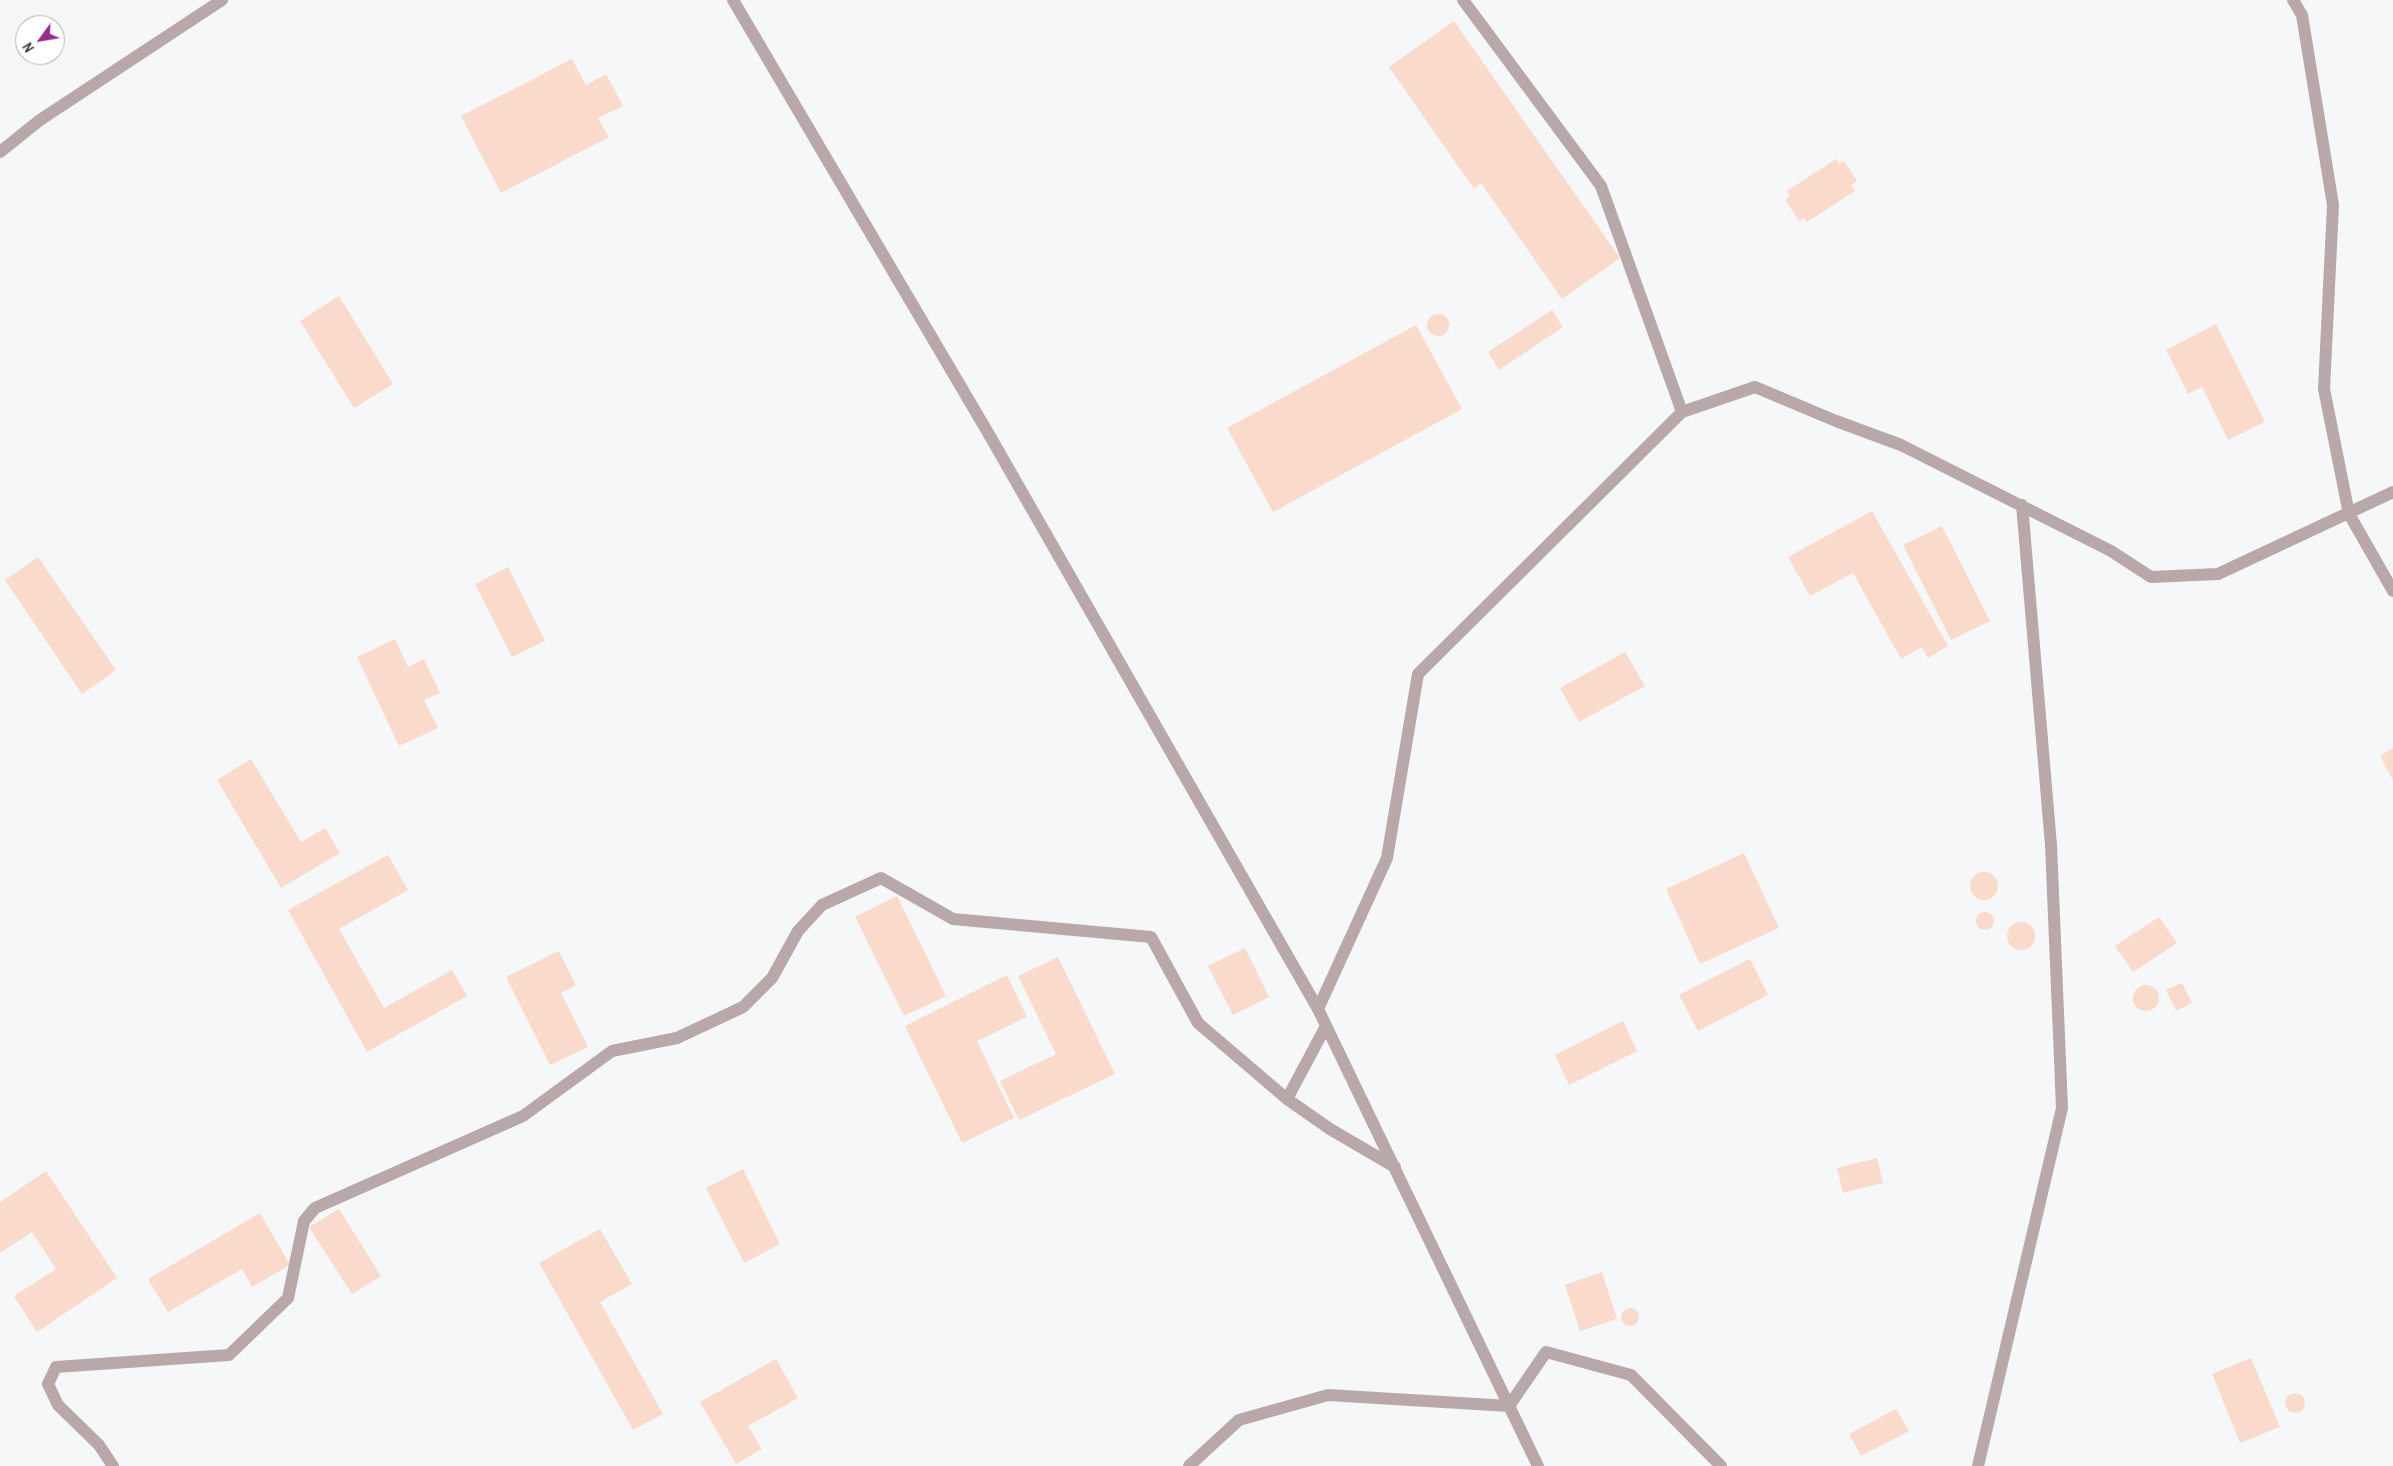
<!DOCTYPE html>
<html>
<head>
<meta charset="utf-8">
<style>
  body { margin:0 }
  #map { position:relative; width:2393px; height:1466px; overflow:hidden; background:#f6f7f9; font-family:"Archivo Narrow",sans-serif }
  canvas { display:block }
  .north { position:absolute; left:15px; top:15px; width:50px; height:50px; box-sizing:border-box; background:#fff; border:1px solid #b0b0b0; border-radius:50%; rotate:238deg; font-size:14px; font-weight:700; line-height:20px; text-align:center; color:#39393a }
  .north::after { content:''; display:block; margin:auto; width:18px; height:22px; background:#992b8c; clip-path:polygon(50% 0,100% 100%,50% 72%,0 100%) }
</style>
</head>
<body>
<div id="map">
<canvas width="2393" height="1466"></canvas>
<div class="north">N</div>
</div>
<script>
const g = document.querySelector('canvas').getContext('2d');
g.lineJoin = 'round';
function fillPath(path, color) {
  g.fillStyle = color;
  g.fill(path, 'evenodd');
}
function shape(rows) {
  const path = new Path2D();
  for (const r of rows) {
    if (r.length === 3) {
      path.moveTo(r[0] + r[2], r[1]);
      path.arc(r[0], r[1], r[2], 0, 2 * Math.PI);
      continue;
    }
    path.moveTo(r[0], r[1]);
    for (let i = 2; i < r.length; i += 2) path.lineTo(r[i], r[i + 1]);
  }
  return path;
}
function stroke(path, color, width, dash) {
  g.strokeStyle = color;
  g.lineWidth = width;
  g.lineCap = dash ? 'butt' : 'round';
  g.setLineDash(dash || []);
  g.stroke(path);
}
const building = shape([
  [1454,21,1620,258,1562,299,1481,183,1474,189,1389,67],
  [572,59,586,85,606,74,623,106,598,118,609,137,501,193,461,116],
  [1836,159,1839,164,1844,161,1857,181,1851,185,1855,191,1807,222,1804,218,1799,221,1785,200,1790,196,1787,191],
  [339,296,393,384,354,408,300,321],
  [1552,310,1563,327,1499,370,1488,352],
  [1438,325,11],
  [2216,324,2265,422,2228,440,2202,387,2188,394,2166,350],
  [1416,325,1462,409,1273,512,1227,428],
  [1872,511,1948,646,1928,658,1922,647,1901,659,1853,573,1810,596,1788,557],
  [1942,526,1990,621,1951,640,1903,545],
  [38,557,116,670,82,694,5,580],
  [508,567,545,641,512,657,475,584],
  [395,639,408,667,424,659,440,693,424,700,438,728,399,746,357,657],
  [1625,652,1645,686,1579,722,1560,688],
  [2393,748,2393,780,2380,756],
  [251,759,301,842,325,828,340,853,281,888,217,780],
  [1744,853,1779,928,1700,964,1666,889],
  [388,855,408,890,339,929,384,1008,452,970,467,996,367,1052,288,910],
  [1984,886,14],
  [897,896,946,996,904,1016,855,917],
  [1985,921,9],
  [2159,917,2177,943,2133,972,2115,946],
  [2021,936,14],
  [1245,948,1269,997,1233,1015,1208,966],
  [559,951,576,985,561,993,588,1047,550,1065,506,977],
  [1058,957,1115,1074,1019,1120,1000,1081,1056,1054,1018,976],
  [1750,959,1768,995,1698,1031,1679,995],
  [1007,975,1027,1017,977,1041,1014,1118,962,1143,905,1026],
  [2182,983,2192,1003,2176,1011,2166,990],
  [2146,998,13],
  [1623,1021,1637,1051,1569,1085,1555,1055],
  [1877,1158,1883,1183,1843,1193,1837,1168],
  [743,1169,780,1244,744,1263,706,1188],
  [46,1171,117,1278,37,1332,14,1296,56,1269,32,1232,0,1253,0,1202],
  [339,1209,381,1276,352,1294,309,1227],
  [260,1213,290,1265,252,1287,242,1269,168,1312,148,1279],
  [600,1229,632,1284,600,1302,663,1414,633,1430,539,1263],
  [1602,1272,1617,1319,1580,1331,1565,1285],
  [1630,1317,9],
  [2251,1358,2280,1427,2240,1443,2212,1374],
  [776,1359,798,1398,748,1426,762,1449,736,1464,700,1402],
  [2295,1403,10],
  [1896,1409,1909,1431,1861,1456,1849,1434]
]);
const street = shape([
  [733,0,987,431,1318,1009,1538,1466],
  [1463,0,1601,186,1682,412],
  [2293,0,2302,15,2333,205,2324,389,2349,514,2393,591],
  [0,152,40,120,222,0],
  [1318,1009,1387,858,1418,674,1682,412,1755,387,1836,421,1901,445,2111,551,2151,577,2218,574,2393,492],
  [1287,1099,1326,1026],
  [113,1466,99,1445,58,1405,48,1384,56,1367,229,1355,288,1298,304,1221,315,1208,523,1116,612,1051,677,1038,743,1007,772,978,798,931,822,905,881,878,953,919,1151,937,1198,1023,1287,1099,1330,1129,1395,1167],
  [1189,1466,1239,1420,1328,1395,1509,1406,1546,1352,1631,1375,1721,1466],
  [1978,1466,2062,1108,2051,845,2022,505]
]);
fillPath(building, '#fadaca');
stroke(street, '#b8a8a9', 12);
</script>
</body>
</html>
